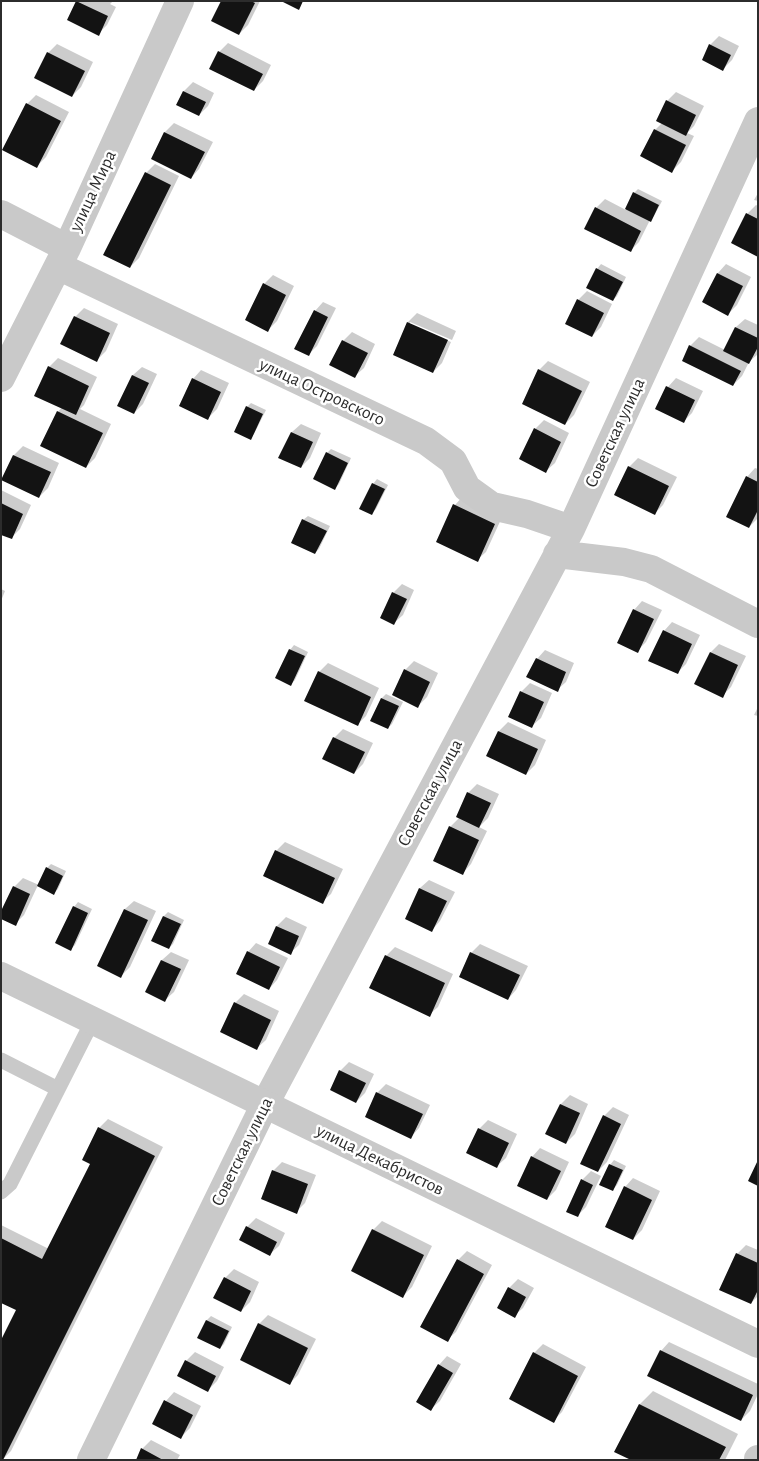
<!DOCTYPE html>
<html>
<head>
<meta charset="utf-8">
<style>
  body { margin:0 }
  #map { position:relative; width:759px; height:1461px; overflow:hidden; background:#fff; font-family:"Alegreya Sans",sans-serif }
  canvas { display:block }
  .frame { position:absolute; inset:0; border:2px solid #2c2c2c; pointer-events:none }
</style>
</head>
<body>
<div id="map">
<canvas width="759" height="1461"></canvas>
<div class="frame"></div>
</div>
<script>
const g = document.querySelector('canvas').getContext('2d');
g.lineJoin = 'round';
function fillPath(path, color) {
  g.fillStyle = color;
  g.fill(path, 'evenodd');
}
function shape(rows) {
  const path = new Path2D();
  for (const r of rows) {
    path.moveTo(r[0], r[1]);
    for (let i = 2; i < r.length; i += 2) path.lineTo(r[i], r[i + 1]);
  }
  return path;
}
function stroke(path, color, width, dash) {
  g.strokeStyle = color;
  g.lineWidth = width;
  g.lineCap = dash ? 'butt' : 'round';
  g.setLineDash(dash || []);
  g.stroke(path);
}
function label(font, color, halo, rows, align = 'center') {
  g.font = font + ' "Alegreya Sans",sans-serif';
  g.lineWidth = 5;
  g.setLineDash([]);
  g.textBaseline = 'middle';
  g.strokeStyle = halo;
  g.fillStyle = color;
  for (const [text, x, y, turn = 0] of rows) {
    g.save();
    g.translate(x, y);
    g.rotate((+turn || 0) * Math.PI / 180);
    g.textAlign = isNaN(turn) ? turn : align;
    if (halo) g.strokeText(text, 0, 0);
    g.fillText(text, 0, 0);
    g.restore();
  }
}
const shadow = shape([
  [77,1,113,1,110,4,116,7,107,25,98,34,68,19],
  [222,1,260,1,248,25,239,34],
  [719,36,739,46,732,60,723,69,710,45],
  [228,43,271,65,263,81,254,90,219,52],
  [57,44,93,62,81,87,72,96,48,53],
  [193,82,214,93,208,106,199,115,178,104,184,91],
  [676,92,704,106,694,126,687,133,694,136,681,162,672,171,655,130,662,123,667,101],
  [36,95,69,112,46,157,37,166,27,104],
  [174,123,213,142,199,169,191,178,152,158,165,132],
  [155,164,179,176,139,258,130,267,146,173],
  [638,189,662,201,654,216,650,220,639,242,630,251,596,208,605,199,626,210,634,193],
  [758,193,758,201,754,200],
  [756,205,758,206,758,255,747,214],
  [601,264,626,277,617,296,613,300,597,269],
  [726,264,751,277,737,305,728,314,703,302,718,273],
  [273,275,294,286,277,321,268,330,264,284],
  [587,291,612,304,601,327,592,336,578,300],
  [323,302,336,308,317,346,309,354,315,311],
  [84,308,118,324,106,351,97,360,75,317],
  [417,313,456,331,452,340,410,322,410,324,451,342,442,363,433,372,394,354,408,322],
  [745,319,758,325,758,354,749,362,742,376,733,385,683,360,690,346,699,337,725,350,736,327],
  [352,332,375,344,364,368,355,376,343,341],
  [58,358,97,377,84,405,80,409,111,424,95,458,86,467,58,412,62,407,49,367],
  [548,361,590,382,574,415,565,424,539,370],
  [142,367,157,374,143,404,134,413,119,406,133,375],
  [201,370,229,383,217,409,208,418,193,379],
  [676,378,703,391,692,413,683,422,657,408,668,387],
  [251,403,266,410,254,434,250,439,247,407],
  [544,420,569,433,555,463,546,471,535,429],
  [301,424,321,433,310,458,301,467,292,432],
  [23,446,59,463,48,488,39,497,3,480,14,455],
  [331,449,351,458,339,484,335,488,327,453],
  [638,458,677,477,663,505,654,514,629,467],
  [755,468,758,469,758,518,749,527,747,477],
  [377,479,388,485,376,509,372,513,373,484],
  [1,490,31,505,20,529,11,538,1,533],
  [463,496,503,515,486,552,477,560,437,541,455,505],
  [308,516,330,526,319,549,315,553,303,520],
  [402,584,414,590,403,615,394,623,393,593],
  [1,589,5,591,1,601],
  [642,601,662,610,646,642,637,651,634,610],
  [672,622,700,635,686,664,677,673,664,631],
  [719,644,746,656,731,687,722,696,711,652],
  [294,645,308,652,295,680,291,684,290,650],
  [545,650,574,663,566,682,557,690,537,659],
  [414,661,438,673,427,697,418,706,405,670],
  [328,663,379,688,366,716,358,724,319,672],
  [530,683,552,693,541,718,532,726,510,716,521,692],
  [386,694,403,702,392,724,388,728,372,720,382,698],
  [758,707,758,716,754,715],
  [508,722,546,740,535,765,526,774,488,756,499,731],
  [343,729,373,743,363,764,354,773,334,738],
  [477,784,499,794,488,818,479,827,487,831,471,864,463,873,450,827,459,818,457,817,468,793],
  [285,842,343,869,331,894,322,902,276,851],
  [51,864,66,871,58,889,54,893,38,885,24,915,15,924,1,914,14,887,23,878,39,885,47,868],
  [429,880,455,892,440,921,432,930,406,919,420,888],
  [134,901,156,911,130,967,121,976,98,965,125,909],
  [78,902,92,909,75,945,71,949,74,907],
  [168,912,184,920,173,944,169,948,153,940,164,916],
  [286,917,307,927,299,945,290,953,270,944,277,926],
  [256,943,288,958,277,980,269,989,248,952],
  [480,944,528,966,516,990,508,999,460,977,471,953],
  [395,947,453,974,438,1007,429,1015,386,956],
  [171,952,189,960,174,992,165,1000,162,960],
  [244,994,279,1011,266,1040,257,1048,235,1003],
  [349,1062,374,1074,365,1093,356,1102,340,1071],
  [386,1084,430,1105,419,1128,411,1137,377,1093],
  [570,1095,588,1104,575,1134,566,1143,547,1134,561,1104],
  [613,1107,629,1115,607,1162,598,1171,604,1116],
  [108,1119,163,1147,11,1451,2,1460,18,1310,1,1302,1,1225,49,1249,92,1164,99,1128],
  [488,1120,517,1134,506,1158,497,1166,479,1129],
  [540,1148,569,1162,556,1190,547,1199,532,1157],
  [614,1160,626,1166,617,1185,613,1189,601,1184,610,1165],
  [282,1162,316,1175,305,1203,296,1212,273,1171],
  [591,1171,601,1176,586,1207,577,1216,582,1180],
  [633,1178,660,1191,642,1230,633,1239,625,1187],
  [256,1218,285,1233,279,1246,270,1254,247,1227],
  [382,1221,432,1246,412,1287,403,1296,373,1230],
  [746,1245,758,1250,758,1296,751,1303,737,1254],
  [467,1251,492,1265,456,1332,447,1340,458,1260],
  [234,1269,259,1282,250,1302,241,1311,225,1278],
  [518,1279,534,1288,523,1308,514,1316,509,1288],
  [268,1315,316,1339,298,1375,289,1384,259,1324],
  [211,1316,232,1327,224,1344,220,1348,199,1337,207,1320],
  [669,1342,758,1384,758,1394,750,1411,741,1420,661,1351],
  [543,1344,586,1367,562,1412,553,1421,534,1353],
  [195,1352,224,1367,217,1381,208,1390,179,1375,186,1361],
  [447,1356,461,1364,440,1401,431,1409,439,1365],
  [653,1391,738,1434,725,1460,634,1460,616,1451,640,1404],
  [174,1392,201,1406,190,1428,181,1437,166,1401],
  [151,1440,180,1455,177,1460,137,1460,142,1449]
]);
const building = shape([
  [76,1,108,16,99,36,67,20],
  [221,1,251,1,255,3,239,35,211,21],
  [281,1,303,1,299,10],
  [709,44,731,55,723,71,702,60],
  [218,51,263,74,254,91,209,69],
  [47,52,85,71,72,97,34,78],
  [183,91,206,102,199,116,176,105],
  [666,100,696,115,686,136,656,121],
  [26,103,61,121,37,168,2,150],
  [654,129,686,145,672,173,640,156],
  [164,132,205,152,191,179,151,159],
  [145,172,171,185,130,268,103,255],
  [633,192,659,205,651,222,625,209],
  [595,207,641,231,631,252,584,229],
  [746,213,758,219,758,257,731,243],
  [596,268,623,282,613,301,586,288],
  [717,273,743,286,728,316,702,302],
  [263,283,286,295,268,332,245,320],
  [577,299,604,313,592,337,565,324],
  [314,310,328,317,309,356,294,349],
  [74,316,110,333,97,362,60,344],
  [407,322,448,340,433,373,393,355],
  [735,327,758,338,758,347,749,364,723,351],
  [342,340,368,353,355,378,329,365],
  [689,345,741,371,733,386,682,361],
  [48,366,89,386,76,415,34,396],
  [538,369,582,391,565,425,522,404],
  [132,375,149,383,134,414,117,406],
  [192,378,221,392,208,420,179,406],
  [666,386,695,400,684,423,655,409],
  [246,406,263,414,251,440,234,432],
  [57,411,103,433,86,468,40,446],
  [534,428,561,442,546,473,519,459],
  [291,432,313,442,301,468,278,458],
  [326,452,348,463,335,490,313,479],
  [13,455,51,472,39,498,1,480],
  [628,466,669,486,655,515,614,495],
  [746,476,758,482,758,510,749,528,726,517],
  [372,483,385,489,372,515,359,509],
  [1,503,23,514,12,539,1,535],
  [453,504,495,524,478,562,436,542],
  [302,519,327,531,315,554,291,543],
  [392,592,407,599,394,625,380,618],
  [633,609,654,619,638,653,617,643],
  [663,630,692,644,678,674,648,661],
  [289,649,305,656,291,686,275,678],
  [710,652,738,665,723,698,694,684],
  [536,658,566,672,558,692,526,677],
  [404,669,430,682,418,708,392,695],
  [318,671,371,697,358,726,304,701],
  [520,691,544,702,532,728,508,717],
  [381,698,399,706,388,729,370,721],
  [498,731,538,749,526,775,486,756],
  [333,737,365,752,354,774,322,759],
  [467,792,491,803,479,828,456,817],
  [449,826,479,840,463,875,433,861],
  [275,850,335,878,323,904,263,876],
  [46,867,63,876,54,895,37,886],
  [13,886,30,894,16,926,1,919,1,911],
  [419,888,447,901,432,932,405,919],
  [73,906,88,913,71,951,55,943],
  [124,909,148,920,121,978,97,966],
  [163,916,181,924,169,949,151,941],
  [276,926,299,936,291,955,268,944],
  [247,951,280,967,269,990,236,974],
  [470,952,520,975,508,1000,459,977],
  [385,955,445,983,430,1017,369,988],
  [161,960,181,969,165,1002,145,992],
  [234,1002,271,1020,257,1050,220,1032],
  [339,1070,366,1083,356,1103,330,1090],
  [376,1092,423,1114,411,1139,365,1117],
  [560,1104,580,1113,566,1144,545,1134],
  [603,1115,621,1124,598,1172,580,1164],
  [98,1127,155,1156,3,1460,1,1460,1,1340,16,1310,1,1303,1,1238,42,1259,90,1164,82,1160],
  [478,1128,509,1143,497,1168,466,1153],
  [531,1156,561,1171,547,1200,517,1186],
  [758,1160,758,1186,748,1181],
  [609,1164,623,1170,613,1191,599,1185],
  [272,1170,308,1184,297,1214,261,1199],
  [581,1179,593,1185,578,1217,566,1212],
  [624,1186,652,1200,633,1240,605,1227],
  [246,1226,277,1242,270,1256,239,1240],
  [372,1229,424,1255,403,1298,351,1271],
  [736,1253,758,1263,758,1290,751,1304,719,1290],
  [457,1259,484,1274,448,1342,420,1327],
  [224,1277,251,1291,241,1312,213,1298],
  [508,1287,526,1297,515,1318,497,1308],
  [206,1320,229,1331,220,1349,197,1338],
  [258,1323,308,1348,290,1385,240,1360],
  [660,1350,753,1395,741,1421,647,1376],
  [533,1352,578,1376,554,1423,509,1399],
  [185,1360,216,1376,208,1392,177,1376],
  [438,1364,453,1373,431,1411,416,1402],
  [164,1400,193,1415,181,1439,152,1424],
  [639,1404,726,1447,719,1460,631,1460,614,1452],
  [141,1448,163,1460,136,1460]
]);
const service = shape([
  [1,1060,58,1089],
  [1,1192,10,1184,93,1020]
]);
const minor = shape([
  [1,214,67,248],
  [58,266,426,441,453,461,467,488,492,506,527,514,571,529],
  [1,378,67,248,180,1],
  [557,554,624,562,651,569,758,624],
  [91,1460,265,1104,571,529,758,121],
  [758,1460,758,1459]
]);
const tertiary = shape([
  [1,976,758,1344]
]);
const streetNames = [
  ["улица Мира",93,191,-65],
  ["улица Островского",322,392,25],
  ["Советская улица",615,433,-65],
  ["Советская улица",430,793,-62],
  ["Советская улица",242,1152,-64],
  ["улица Декабристов",380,1160,26]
];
fillPath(shadow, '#0003');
fillPath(building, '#131313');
stroke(service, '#c9c9c9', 15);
stroke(minor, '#c9c9c9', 28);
stroke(tertiary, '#c9c9c9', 28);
label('18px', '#2c2c2c', '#fff', streetNames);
</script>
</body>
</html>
